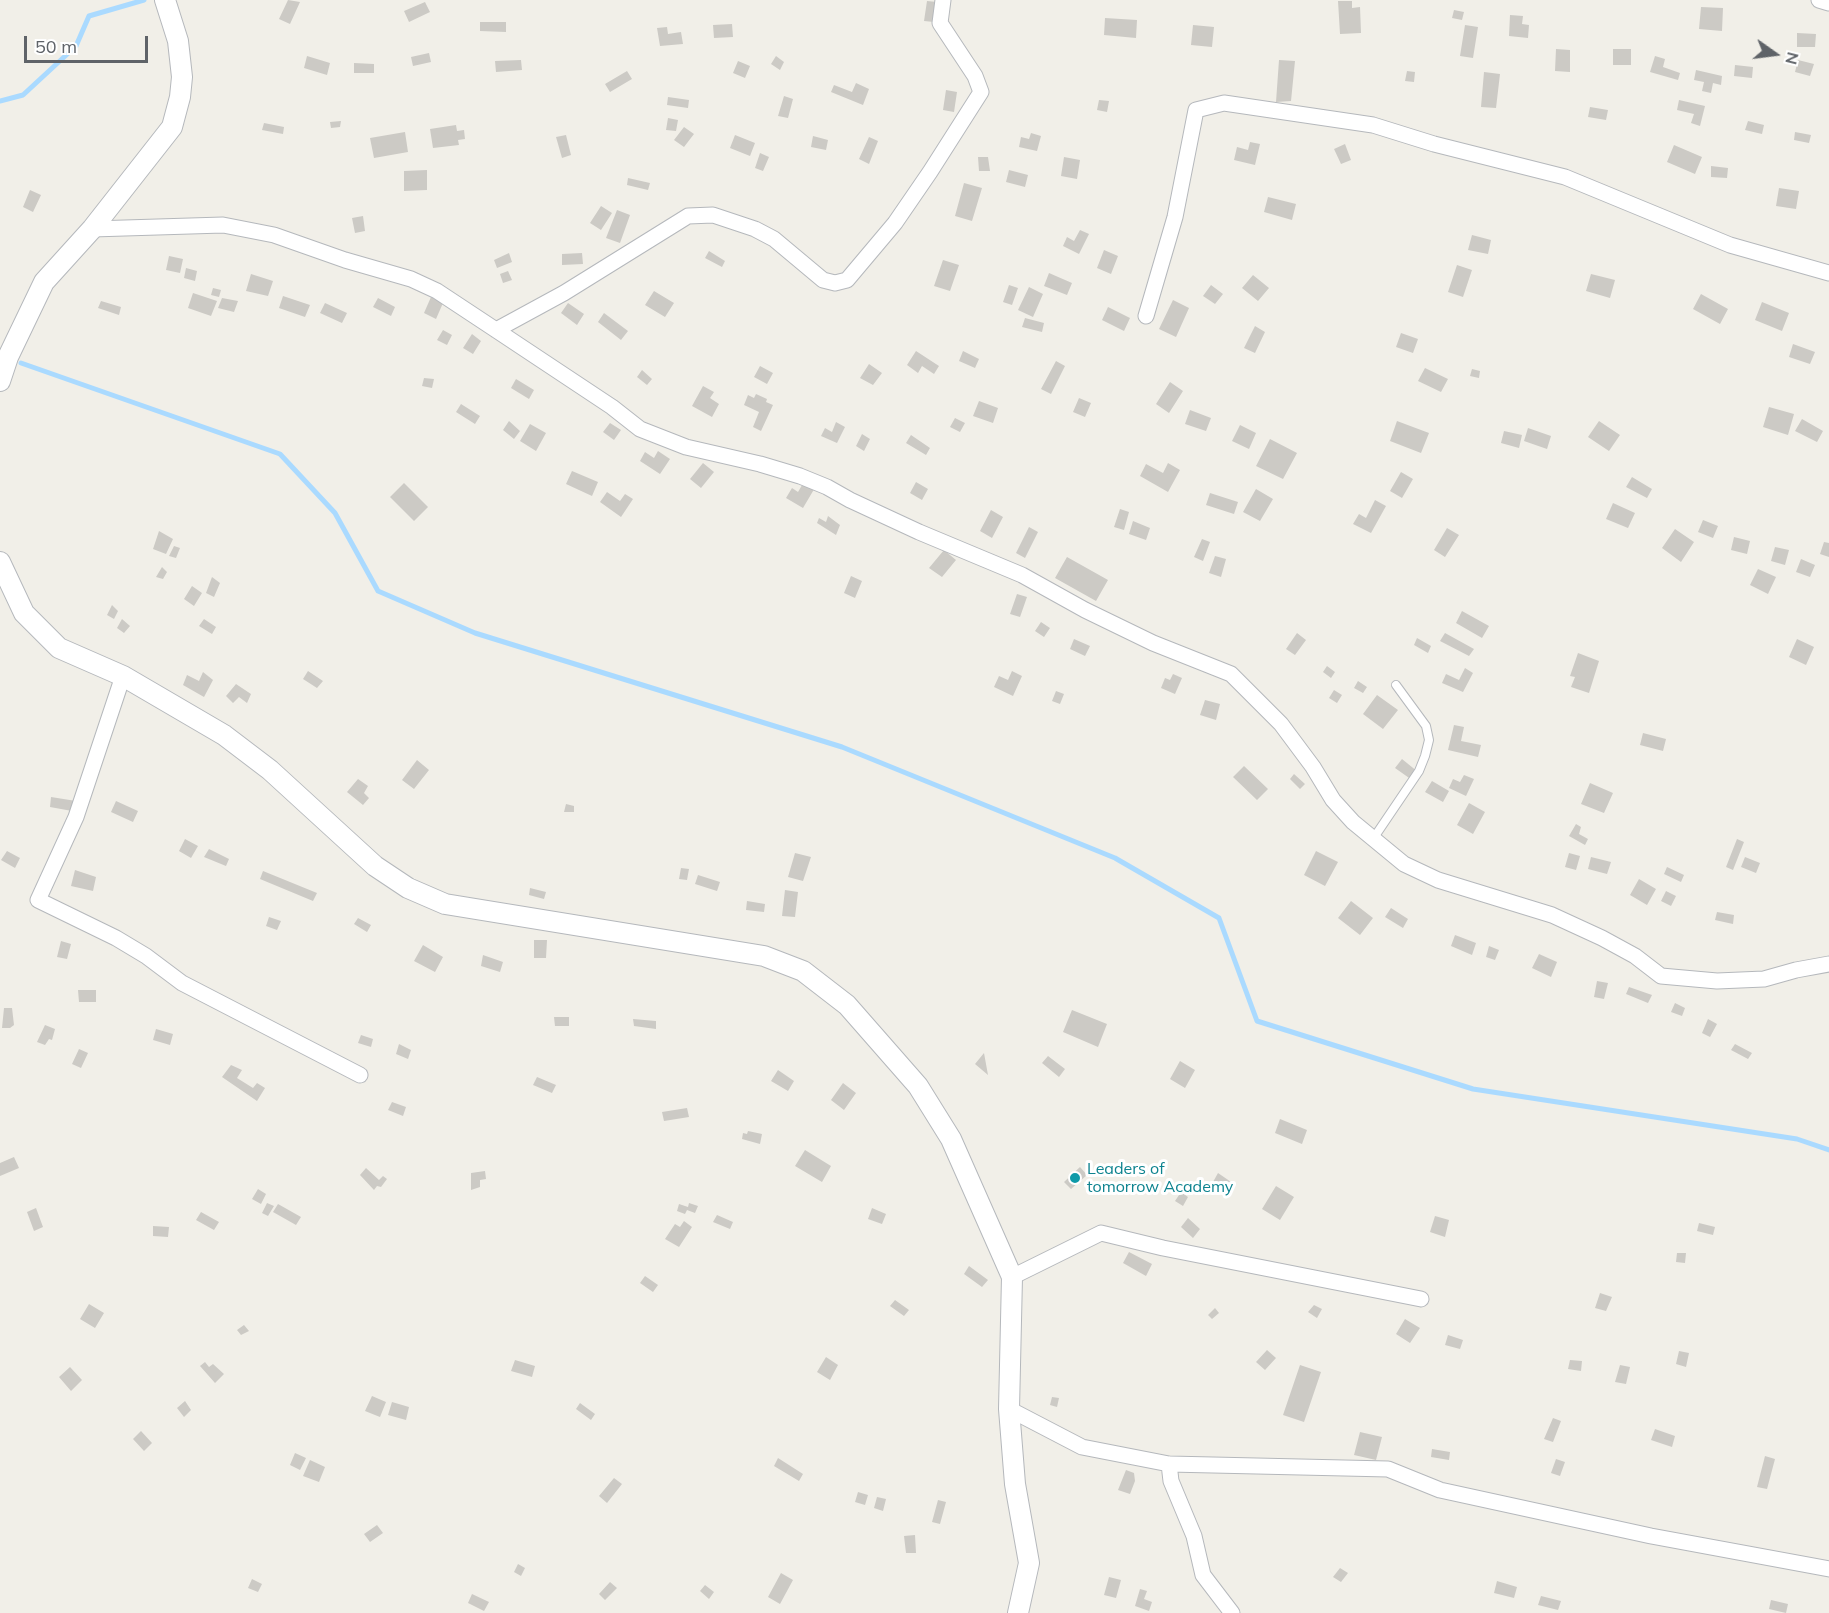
<!DOCTYPE html>
<html>
<head>
<meta charset="utf-8">
<style>
  body { margin:0 }
  #map { position:relative; width:1829px; height:1613px; overflow:hidden; background:#f1efe8; font-family:Mulish,sans-serif }
  canvas { display:block }
  .north { position:absolute; left:1745px; top:24px; width:60px; height:60px; -webkit-text-stroke:4px #fff; paint-order:stroke; rotate:104deg; font-size:16px; font-weight:700; line-height:24px; text-align:center; color:#5f6368 }
  .north::after { content:''; display:block; margin:auto; width:21px; height:27px; background:#5f6368; clip-path:polygon(50% 0,100% 100%,50% 72%,0 100%) }
  .scale { position:absolute; left:24px; top:36px; width:124px; height:27px; box-sizing:border-box; border:3px solid #5f6368; border-top:0; padding-left:8px; font-size:18px; line-height:21px; white-space:nowrap; color:#5f6368; -webkit-text-stroke:4px #fff; paint-order:stroke }
</style>
</head>
<body>
<div id="map">
<canvas width="1829" height="1613"></canvas>
<div class="north">N</div>
<div class="scale">50 m</div>
</div>
<script>
const g = document.querySelector('canvas').getContext('2d');
g.lineJoin = 'round';
function shape(rows) {
  const path = new Path2D();
  for (const r of rows) {
    path.moveTo(r[0], r[1]);
    for (let i = 2; i < r.length; i += 2) path.lineTo(r[i], r[i + 1]);
  }
  return path;
}
function stroke(path, color, width, dash) {
  g.strokeStyle = color;
  g.lineWidth = width;
  g.lineCap = dash ? 'butt' : 'round';
  g.setLineDash(dash || []);
  g.stroke(path);
}
function fillPath(path, color) {
  g.fillStyle = color;
  g.fill(path, 'evenodd');
}
function label(font, color, halo, rows, align = 'center') {
  g.font = font + ' Mulish,sans-serif';
  g.lineWidth = 6;
  g.setLineDash([]);
  g.textBaseline = 'middle';
  g.strokeStyle = halo;
  g.fillStyle = color;
  for (const [text, x, y, turn = 0] of rows) {
    g.save();
    g.translate(x, y);
    g.rotate((+turn || 0) * Math.PI / 180);
    g.textAlign = isNaN(turn) ? turn : align;
    if (halo) g.strokeText(text, 0, 0);
    g.fillText(text, 0, 0);
    g.restore();
  }
}
const stream = shape([
  [0,101,23,95,76,46,89,16,144,0],
  [21,363,280,454,335,513,378,591,475,633,842,747,1115,858,1219,918,1257,1021,1473,1089,1797,1139,1829,1150]
]);
const building = shape([
  [288,0,300,2,290,24,279,19],
  [927,1,937,2,934,22,924,21],
  [1338,1,1352,1,1352,8,1360,7,1361,33,1340,34],
  [425,2,430,12,409,22,404,11],
  [1701,7,1723,8,1722,31,1699,29],
  [1454,10,1464,12,1462,20,1452,18],
  [1510,15,1523,16,1522,24,1529,25,1528,38,1509,36],
  [1105,18,1137,20,1136,38,1104,35],
  [480,22,506,22,506,32,480,31],
  [732,24,733,37,714,38,713,25],
  [1193,25,1214,27,1212,47,1191,45],
  [1465,25,1478,27,1473,58,1460,56],
  [667,27,668,34,681,32,683,44,660,46,657,28],
  [1797,33,1816,34,1815,47,1797,47],
  [1556,49,1570,50,1570,72,1555,71],
  [1613,49,1631,49,1631,65,1613,65],
  [429,53,431,62,413,66,411,57],
  [307,56,330,63,327,75,304,68],
  [776,56,784,62,780,70,771,64],
  [1655,56,1665,59,1663,67,1680,73,1678,80,1650,72],
  [521,60,522,70,496,72,495,61],
  [1279,60,1295,61,1291,101,1276,102],
  [1798,60,1814,64,1810,76,1795,72],
  [738,61,750,66,745,78,733,73],
  [354,63,374,64,374,73,354,73],
  [1735,65,1753,67,1752,78,1734,76],
  [1696,70,1722,76,1721,85,1713,83,1711,93,1702,91,1704,82,1694,80],
  [627,71,632,79,610,92,605,84],
  [1407,71,1415,72,1414,82,1405,81],
  [1484,72,1500,74,1496,108,1481,107],
  [856,83,869,89,863,105,831,92,834,85,852,92],
  [946,90,957,92,954,112,943,110],
  [784,96,793,99,788,118,778,116],
  [668,97,689,100,688,108,667,105],
  [1099,100,1109,101,1107,112,1097,110],
  [1679,100,1705,106,1700,126,1691,123,1694,114,1677,110],
  [1590,107,1608,110,1606,120,1588,117],
  [668,118,678,120,676,131,666,130],
  [341,121,340,127,331,128,330,122],
  [1748,121,1764,125,1762,134,1745,130],
  [264,123,284,127,283,134,262,130],
  [456,125,457,131,464,130,465,139,458,140,459,145,433,148,430,129],
  [684,127,694,134,684,147,674,140],
  [405,132,408,152,374,158,370,138],
  [1795,132,1811,135,1809,143,1794,140],
  [1031,133,1041,136,1037,151,1019,147,1021,137,1029,139],
  [566,135,571,155,562,158,556,137],
  [735,135,755,143,750,156,730,148],
  [813,136,828,140,826,150,811,147],
  [869,137,878,141,869,164,859,159],
  [1250,142,1260,144,1255,165,1234,160,1237,147,1248,150],
  [1345,144,1351,160,1341,164,1334,149],
  [1674,145,1702,157,1695,174,1667,162],
  [760,153,769,157,763,171,755,168],
  [978,157,988,157,990,171,979,171],
  [1064,157,1080,160,1077,179,1061,176],
  [1711,166,1728,168,1727,178,1711,177],
  [427,170,427,190,404,191,404,171],
  [1009,170,1028,175,1025,187,1006,182],
  [628,178,650,183,648,190,627,185],
  [964,183,982,188,972,221,955,216],
  [1779,188,1799,191,1796,209,1776,206],
  [30,190,41,195,33,212,23,207],
  [1268,197,1296,204,1292,220,1264,212],
  [601,206,612,213,601,230,590,223],
  [617,210,630,215,620,243,606,238],
  [363,216,365,231,355,233,352,218],
  [1080,230,1089,234,1079,254,1063,246,1067,237,1074,241],
  [1472,235,1491,240,1488,254,1468,250],
  [1104,250,1118,256,1111,274,1097,268],
  [709,251,725,261,722,267,705,258],
  [509,253,512,262,497,268,494,260],
  [582,253,583,264,562,265,562,254],
  [169,256,183,259,180,273,166,270],
  [943,260,959,265,950,291,934,286],
  [1457,265,1472,270,1463,297,1448,292],
  [186,268,197,271,195,281,184,278],
  [508,271,512,280,503,283,500,274],
  [1049,273,1072,283,1067,295,1044,286],
  [251,274,273,281,268,296,246,291],
  [1591,274,1615,280,1610,298,1586,291],
  [1253,275,1269,288,1258,301,1242,288],
  [1009,285,1018,288,1012,305,1003,302],
  [1211,285,1223,294,1215,304,1203,296],
  [1029,287,1043,294,1033,317,1018,310],
  [213,288,221,290,219,297,211,295],
  [654,291,674,303,665,317,645,305],
  [193,293,217,301,211,316,188,308],
  [1701,294,1728,309,1720,324,1693,309],
  [283,296,310,305,305,317,279,308],
  [431,297,443,303,436,319,424,313],
  [222,298,238,301,234,312,218,308],
  [378,298,395,307,391,316,373,307],
  [1173,300,1189,308,1176,337,1159,329],
  [101,301,121,307,119,315,98,308],
  [1762,302,1789,313,1782,331,1755,320],
  [325,303,347,313,342,323,320,313],
  [568,303,584,314,577,325,561,313],
  [1108,307,1130,318,1124,331,1102,320],
  [604,313,628,331,621,340,598,322],
  [1025,318,1044,323,1042,332,1022,327],
  [1255,326,1265,332,1255,353,1244,348],
  [443,330,452,335,447,345,437,340],
  [1401,333,1418,339,1413,353,1396,347],
  [472,334,481,341,473,354,463,348],
  [1793,344,1815,352,1810,364,1789,357],
  [916,351,939,366,934,374,922,366,918,373,907,365],
  [963,351,979,359,975,368,959,361],
  [1056,361,1065,366,1051,394,1041,389],
  [869,364,882,373,873,385,860,378],
  [760,366,773,373,767,384,754,377],
  [1425,368,1448,379,1441,392,1418,381],
  [1472,369,1480,371,1479,378,1470,376],
  [642,370,652,379,647,385,637,377],
  [424,378,434,379,432,388,422,386],
  [516,379,534,390,529,399,511,388],
  [1170,382,1183,391,1169,413,1156,404],
  [703,386,714,392,710,398,719,404,712,417,692,406],
  [756,394,767,399,766,402,773,405,761,431,753,427,759,412,744,405,748,395,754,398],
  [1079,398,1091,403,1085,417,1073,412],
  [979,401,998,408,993,423,973,416],
  [461,404,480,416,475,424,456,412],
  [1769,407,1794,414,1788,435,1763,427],
  [1190,410,1211,418,1206,431,1185,424],
  [955,418,965,423,960,432,950,427],
  [1802,419,1823,431,1817,442,1795,431],
  [509,421,520,431,514,439,503,430],
  [1397,421,1429,433,1421,453,1390,441],
  [1599,421,1620,435,1609,451,1588,437],
  [836,422,845,427,837,443,821,436,825,428,832,432],
  [610,423,621,430,614,440,603,432],
  [530,424,546,433,536,451,520,441],
  [1240,425,1256,433,1249,449,1232,441],
  [1528,428,1551,436,1547,449,1524,441],
  [1504,431,1522,435,1519,448,1501,443],
  [862,434,870,439,864,451,856,446],
  [911,435,930,448,926,455,906,443],
  [1270,439,1297,453,1283,479,1256,466],
  [658,451,670,459,660,474,640,461,645,452,654,458],
  [703,463,714,472,701,488,690,479],
  [1168,463,1180,470,1168,492,1140,476,1146,464,1163,473],
  [572,471,598,482,592,496,566,484],
  [1401,472,1413,479,1402,498,1390,491],
  [1632,477,1652,489,1647,498,1626,487],
  [805,480,816,486,803,508,786,498,792,488,798,492],
  [916,482,928,489,922,500,910,493],
  [404,483,428,507,414,521,390,497],
  [1256,489,1273,499,1260,521,1243,512],
  [607,492,620,501,625,494,633,499,621,517,600,502],
  [1210,493,1238,502,1234,514,1206,505],
  [1375,500,1386,506,1371,533,1353,524,1359,514,1366,518],
  [1613,503,1635,513,1628,528,1606,519],
  [1120,509,1129,512,1124,530,1114,527],
  [991,510,1003,517,992,538,980,531],
  [828,516,840,525,836,535,817,523,819,518,826,522],
  [1703,520,1718,526,1713,538,1698,532],
  [1133,521,1150,528,1146,540,1129,534],
  [1029,527,1038,532,1025,558,1016,553],
  [1447,528,1459,535,1445,557,1434,550],
  [1675,529,1694,542,1681,562,1662,548],
  [159,531,173,539,166,554,153,549],
  [1734,537,1750,541,1747,554,1731,550],
  [1202,539,1210,542,1203,561,1194,557],
  [1824,542,1829,543,1829,557,1820,554],
  [174,546,180,548,176,558,169,556],
  [1775,547,1789,550,1785,565,1771,561],
  [944,550,956,560,942,577,929,568],
  [1215,556,1226,559,1221,577,1209,573],
  [1067,557,1108,580,1096,601,1055,578],
  [1801,559,1815,565,1810,577,1796,572],
  [162,567,167,572,163,579,156,577],
  [1758,569,1776,577,1768,594,1750,585],
  [851,576,862,581,855,598,844,593],
  [212,577,220,583,214,597,206,593],
  [192,586,202,593,194,606,184,599],
  [1017,594,1027,597,1020,617,1010,614],
  [112,605,118,611,114,619,107,615],
  [1462,611,1489,626,1482,638,1456,623],
  [122,619,130,626,124,633,117,628],
  [204,619,216,627,212,634,199,626],
  [1041,622,1050,628,1044,637,1035,631],
  [1297,633,1306,640,1295,655,1286,649],
  [1445,633,1474,649,1469,656,1440,641],
  [1417,638,1431,646,1428,653,1414,645],
  [1074,639,1090,646,1085,656,1070,649],
  [1797,639,1814,647,1806,665,1789,657],
  [1578,653,1599,661,1589,693,1571,687,1575,677,1570,676],
  [1327,666,1335,672,1331,678,1323,672],
  [1465,668,1473,673,1463,692,1442,683,1446,674,1459,680],
  [308,671,323,681,317,688,303,679],
  [1012,671,1022,676,1013,696,994,687,999,676,1008,680],
  [203,672,213,680,204,697,183,685,187,675,199,681],
  [1173,674,1182,678,1175,694,1161,688,1165,678,1170,680],
  [1358,681,1367,687,1363,693,1354,688],
  [236,684,251,694,247,703,239,697,233,703,226,696],
  [1334,690,1342,695,1337,703,1329,698],
  [1056,691,1064,694,1060,704,1052,701],
  [1377,695,1398,710,1383,729,1363,714],
  [1205,700,1220,704,1216,720,1200,715],
  [1454,725,1464,727,1461,741,1481,745,1478,757,1448,750],
  [1643,733,1666,739,1663,751,1640,745],
  [1402,759,1418,772,1412,780,1395,768],
  [417,760,429,770,414,789,402,780],
  [1244,766,1268,789,1257,800,1233,777],
  [1294,774,1305,784,1300,789,1290,779],
  [1464,775,1474,779,1466,796,1449,788,1453,779,1460,782],
  [358,779,368,786,364,793,369,798,363,805,347,792],
  [1432,781,1449,791,1443,802,1425,792],
  [1590,783,1613,793,1604,813,1581,804],
  [51,797,76,801,72,811,50,807],
  [116,801,138,811,133,822,111,812],
  [1469,803,1485,812,1473,834,1457,825],
  [566,804,574,806,574,812,564,812],
  [1576,824,1581,827,1579,834,1588,839,1585,845,1569,836],
  [185,839,198,846,191,858,179,851],
  [1737,839,1744,842,1733,870,1726,867],
  [209,849,229,859,226,866,204,857],
  [7,851,20,858,15,868,1,860],
  [1316,851,1338,862,1325,886,1304,875],
  [795,853,811,857,803,881,788,877],
  [1569,853,1580,856,1576,870,1565,867],
  [1591,857,1611,862,1607,874,1588,869],
  [1745,857,1760,863,1756,873,1741,867],
  [1667,867,1684,875,1681,882,1664,874],
  [681,868,689,869,687,880,679,879],
  [75,870,96,877,93,891,71,886],
  [263,871,317,893,313,901,260,879],
  [698,875,720,882,717,891,695,884],
  [1639,879,1656,889,1647,905,1630,895],
  [530,888,546,892,544,899,529,895],
  [785,890,798,892,795,917,782,916],
  [1666,891,1676,896,1671,906,1661,901],
  [747,901,765,904,764,912,746,910],
  [1351,901,1373,918,1360,935,1338,918],
  [1391,908,1408,919,1403,928,1385,917],
  [1717,912,1734,915,1733,924,1715,920],
  [269,917,281,921,277,930,266,926],
  [358,918,371,925,367,932,354,924],
  [1455,935,1476,943,1472,955,1451,946],
  [534,940,547,940,546,958,534,958],
  [61,941,71,944,67,959,57,957],
  [423,945,443,957,435,972,414,961],
  [1489,946,1499,950,1495,960,1486,957],
  [1539,954,1557,962,1551,977,1532,968],
  [483,955,503,962,500,972,481,966],
  [1597,981,1608,983,1604,999,1594,997],
  [1629,987,1652,995,1648,1003,1626,994],
  [78,990,96,990,96,1002,79,1002],
  [1675,1003,1685,1008,1682,1016,1671,1012],
  [4,1008,12,1008,14,1025,10,1028,2,1028],
  [1072,1010,1107,1024,1098,1047,1063,1032],
  [554,1017,569,1017,569,1026,555,1026],
  [633,1019,656,1021,656,1029,634,1026],
  [1708,1019,1717,1024,1710,1037,1702,1033],
  [45,1025,55,1029,52,1040,49,1039,45,1045,37,1042],
  [156,1029,173,1034,170,1045,153,1040],
  [361,1035,373,1039,371,1047,358,1043],
  [399,1044,411,1050,408,1059,396,1054],
  [1735,1044,1752,1053,1748,1059,1731,1050],
  [79,1049,88,1053,81,1068,72,1064],
  [984,1053,988,1075,975,1064],
  [1048,1056,1065,1069,1059,1077,1042,1063],
  [1180,1061,1195,1070,1185,1088,1170,1079],
  [231,1065,242,1070,237,1078,253,1088,257,1083,265,1088,257,1101,222,1077],
  [778,1070,794,1081,788,1091,771,1081],
  [537,1077,556,1085,552,1093,533,1085],
  [843,1083,856,1093,844,1110,831,1100],
  [392,1102,406,1107,403,1116,388,1110],
  [687,1108,689,1117,664,1121,662,1112],
  [1280,1119,1307,1130,1302,1144,1275,1133],
  [748,1131,762,1134,760,1144,742,1139,743,1133,747,1134],
  [805,1150,831,1166,822,1182,795,1166],
  [14,1157,19,1168,0,1176,0,1163],
  [1080,1167,1087,1175,1071,1189,1064,1182],
  [366,1168,379,1180,383,1176,387,1179,381,1187,377,1186,374,1190,360,1175],
  [485,1171,486,1179,480,1180,480,1187,471,1190,471,1173],
  [1218,1173,1234,1184,1228,1193,1213,1182],
  [1276,1186,1294,1197,1280,1220,1262,1209],
  [258,1189,266,1194,261,1204,252,1199],
  [1181,1192,1188,1197,1183,1206,1175,1201],
  [267,1203,274,1206,268,1216,262,1213],
  [689,1203,698,1206,695,1213,687,1210,685,1214,677,1211,679,1204,688,1207],
  [278,1204,301,1217,296,1225,273,1212],
  [36,1208,43,1227,34,1231,27,1212],
  [872,1208,886,1214,882,1224,868,1219],
  [201,1212,219,1222,214,1230,196,1220],
  [717,1215,733,1222,730,1229,713,1222],
  [1435,1216,1449,1220,1445,1237,1430,1232],
  [1188,1218,1200,1229,1193,1238,1181,1227],
  [684,1221,692,1227,679,1247,665,1239,675,1224,680,1227],
  [1699,1223,1715,1227,1713,1235,1697,1231],
  [153,1226,169,1227,168,1237,153,1236],
  [1129,1252,1152,1264,1146,1276,1123,1263],
  [1677,1253,1686,1253,1685,1263,1676,1262],
  [969,1266,988,1280,982,1287,964,1274],
  [645,1276,658,1285,653,1292,640,1283],
  [1600,1293,1612,1297,1606,1311,1595,1308],
  [895,1300,909,1310,904,1316,890,1306],
  [89,1304,104,1313,95,1328,80,1319],
  [1314,1305,1322,1309,1317,1318,1308,1312],
  [1215,1308,1219,1313,1212,1319,1208,1315],
  [1405,1319,1420,1328,1410,1343,1396,1334],
  [244,1325,249,1331,241,1335,237,1330],
  [1448,1335,1463,1340,1460,1349,1445,1345],
  [1267,1350,1276,1358,1265,1370,1256,1362],
  [1679,1351,1689,1353,1686,1367,1676,1364],
  [826,1357,838,1365,830,1380,817,1372],
  [515,1360,535,1366,532,1377,511,1371],
  [1570,1360,1582,1361,1581,1371,1568,1369],
  [205,1362,209,1367,213,1364,224,1374,215,1383,200,1366],
  [1300,1365,1321,1372,1304,1422,1283,1415],
  [1620,1365,1630,1367,1626,1384,1615,1382],
  [70,1367,82,1380,71,1391,59,1377],
  [372,1396,386,1402,380,1417,365,1411],
  [1052,1397,1059,1398,1057,1407,1050,1405],
  [185,1401,191,1410,184,1417,177,1408],
  [392,1402,409,1407,406,1420,388,1415],
  [580,1403,595,1414,591,1420,576,1409],
  [1553,1418,1561,1421,1553,1442,1544,1439],
  [1655,1429,1675,1436,1672,1447,1651,1440],
  [141,1431,152,1443,144,1451,133,1439],
  [1360,1432,1382,1437,1376,1460,1354,1455],
  [1432,1449,1450,1452,1449,1460,1431,1457],
  [295,1453,306,1458,300,1470,290,1465],
  [1765,1456,1775,1459,1767,1489,1757,1487],
  [778,1458,803,1474,799,1481,774,1466],
  [1556,1459,1565,1462,1560,1476,1551,1473],
  [310,1460,325,1467,319,1482,303,1476],
  [1126,1470,1134,1473,1135,1481,1130,1494,1118,1490],
  [614,1478,622,1484,607,1503,599,1496],
  [858,1492,868,1495,865,1505,855,1502],
  [877,1497,886,1499,883,1511,874,1508],
  [938,1500,946,1502,940,1524,932,1522],
  [377,1525,383,1533,370,1542,364,1534],
  [915,1535,916,1553,906,1553,904,1536],
  [518,1564,525,1568,521,1576,514,1572],
  [1340,1568,1348,1573,1341,1582,1333,1577],
  [781,1573,793,1580,780,1604,768,1597],
  [1109,1577,1121,1580,1116,1598,1104,1595],
  [252,1579,262,1584,258,1592,248,1588],
  [1497,1581,1517,1587,1514,1598,1494,1593],
  [610,1582,617,1588,605,1600,599,1594],
  [705,1585,714,1592,709,1599,700,1591],
  [1140,1589,1147,1591,1144,1599,1152,1602,1149,1611,1135,1606],
  [472,1594,489,1602,484,1611,468,1603],
  [1541,1596,1561,1601,1558,1610,1538,1605],
  [1771,1600,1788,1604,1786,1613,1769,1609]
]);
const service = shape([
  [1373,839,1419,771,1425,756,1429,740,1426,726,1396,685]
]);
const minor = shape([
  [1819,0,1829,3],
  [92,229,223,225,274,235,345,260,411,279,437,291,496,330,612,407,640,429,686,447,760,464,800,476,827,487,850,500,919,532,1022,575,1085,610,1153,643,1231,674,1281,724,1313,767,1333,800,1353,822,1404,864,1438,880,1552,915,1602,938,1635,956,1661,976,1717,981,1764,979,1796,970,1829,964],
  [1146,316,1175,217,1196,110,1224,103,1373,125,1434,144,1565,177,1730,245,1829,273],
  [496,330,564,293,688,216,713,215,755,229,774,239,823,280,835,283,847,280,895,223,930,172,981,92,975,76,940,23,943,0],
  [123,676,76,817,38,900,116,938,146,956,182,983,360,1075],
  [1012,1277,1101,1233,1163,1248,1421,1299],
  [1009,1409,1082,1447,1169,1464,1388,1469,1440,1490,1651,1536,1829,1569],
  [1169,1464,1171,1481,1194,1536,1203,1575,1232,1613]
]);
const tertiary = shape([
  [0,381,8,357,44,282,92,229,172,127,180,97,182,77,178,41,165,0],
  [0,562,24,613,59,648,123,676,224,735,270,770,375,866,408,888,445,904,764,956,803,971,847,1005,918,1086,951,1139,1012,1277,1009,1409,1015,1484,1029,1563,1018,1613]
]);
const markers = [
  [1075,1178,6,"#0f9aa8"]
];
const cultureNames = [
  ["Leaders of",1087,1169],
  ["tomorrow Academy",1087,1187]
];
stroke(stream, '#aadaff', 5);
fillPath(building, '#cccac5');
stroke(service, '#b5b8bc', 10);
stroke(minor, '#b5b8bc', 17);
stroke(tertiary, '#b5b8bc', 22);
stroke(service, '#fff', 8);
stroke(minor, '#fff', 15);
stroke(tertiary, '#fff', 20);
for (const [x, y, r, color] of markers) {
  const dot = new Path2D();
  dot.arc(x, y, r, 0, 2 * Math.PI);
  g.fillStyle = color;
  g.fill(dot);
  stroke(dot, '#fff', 2);
}
label('16px', '#0d838f', '#fff', cultureNames, 'left');
</script>
</body>
</html>
